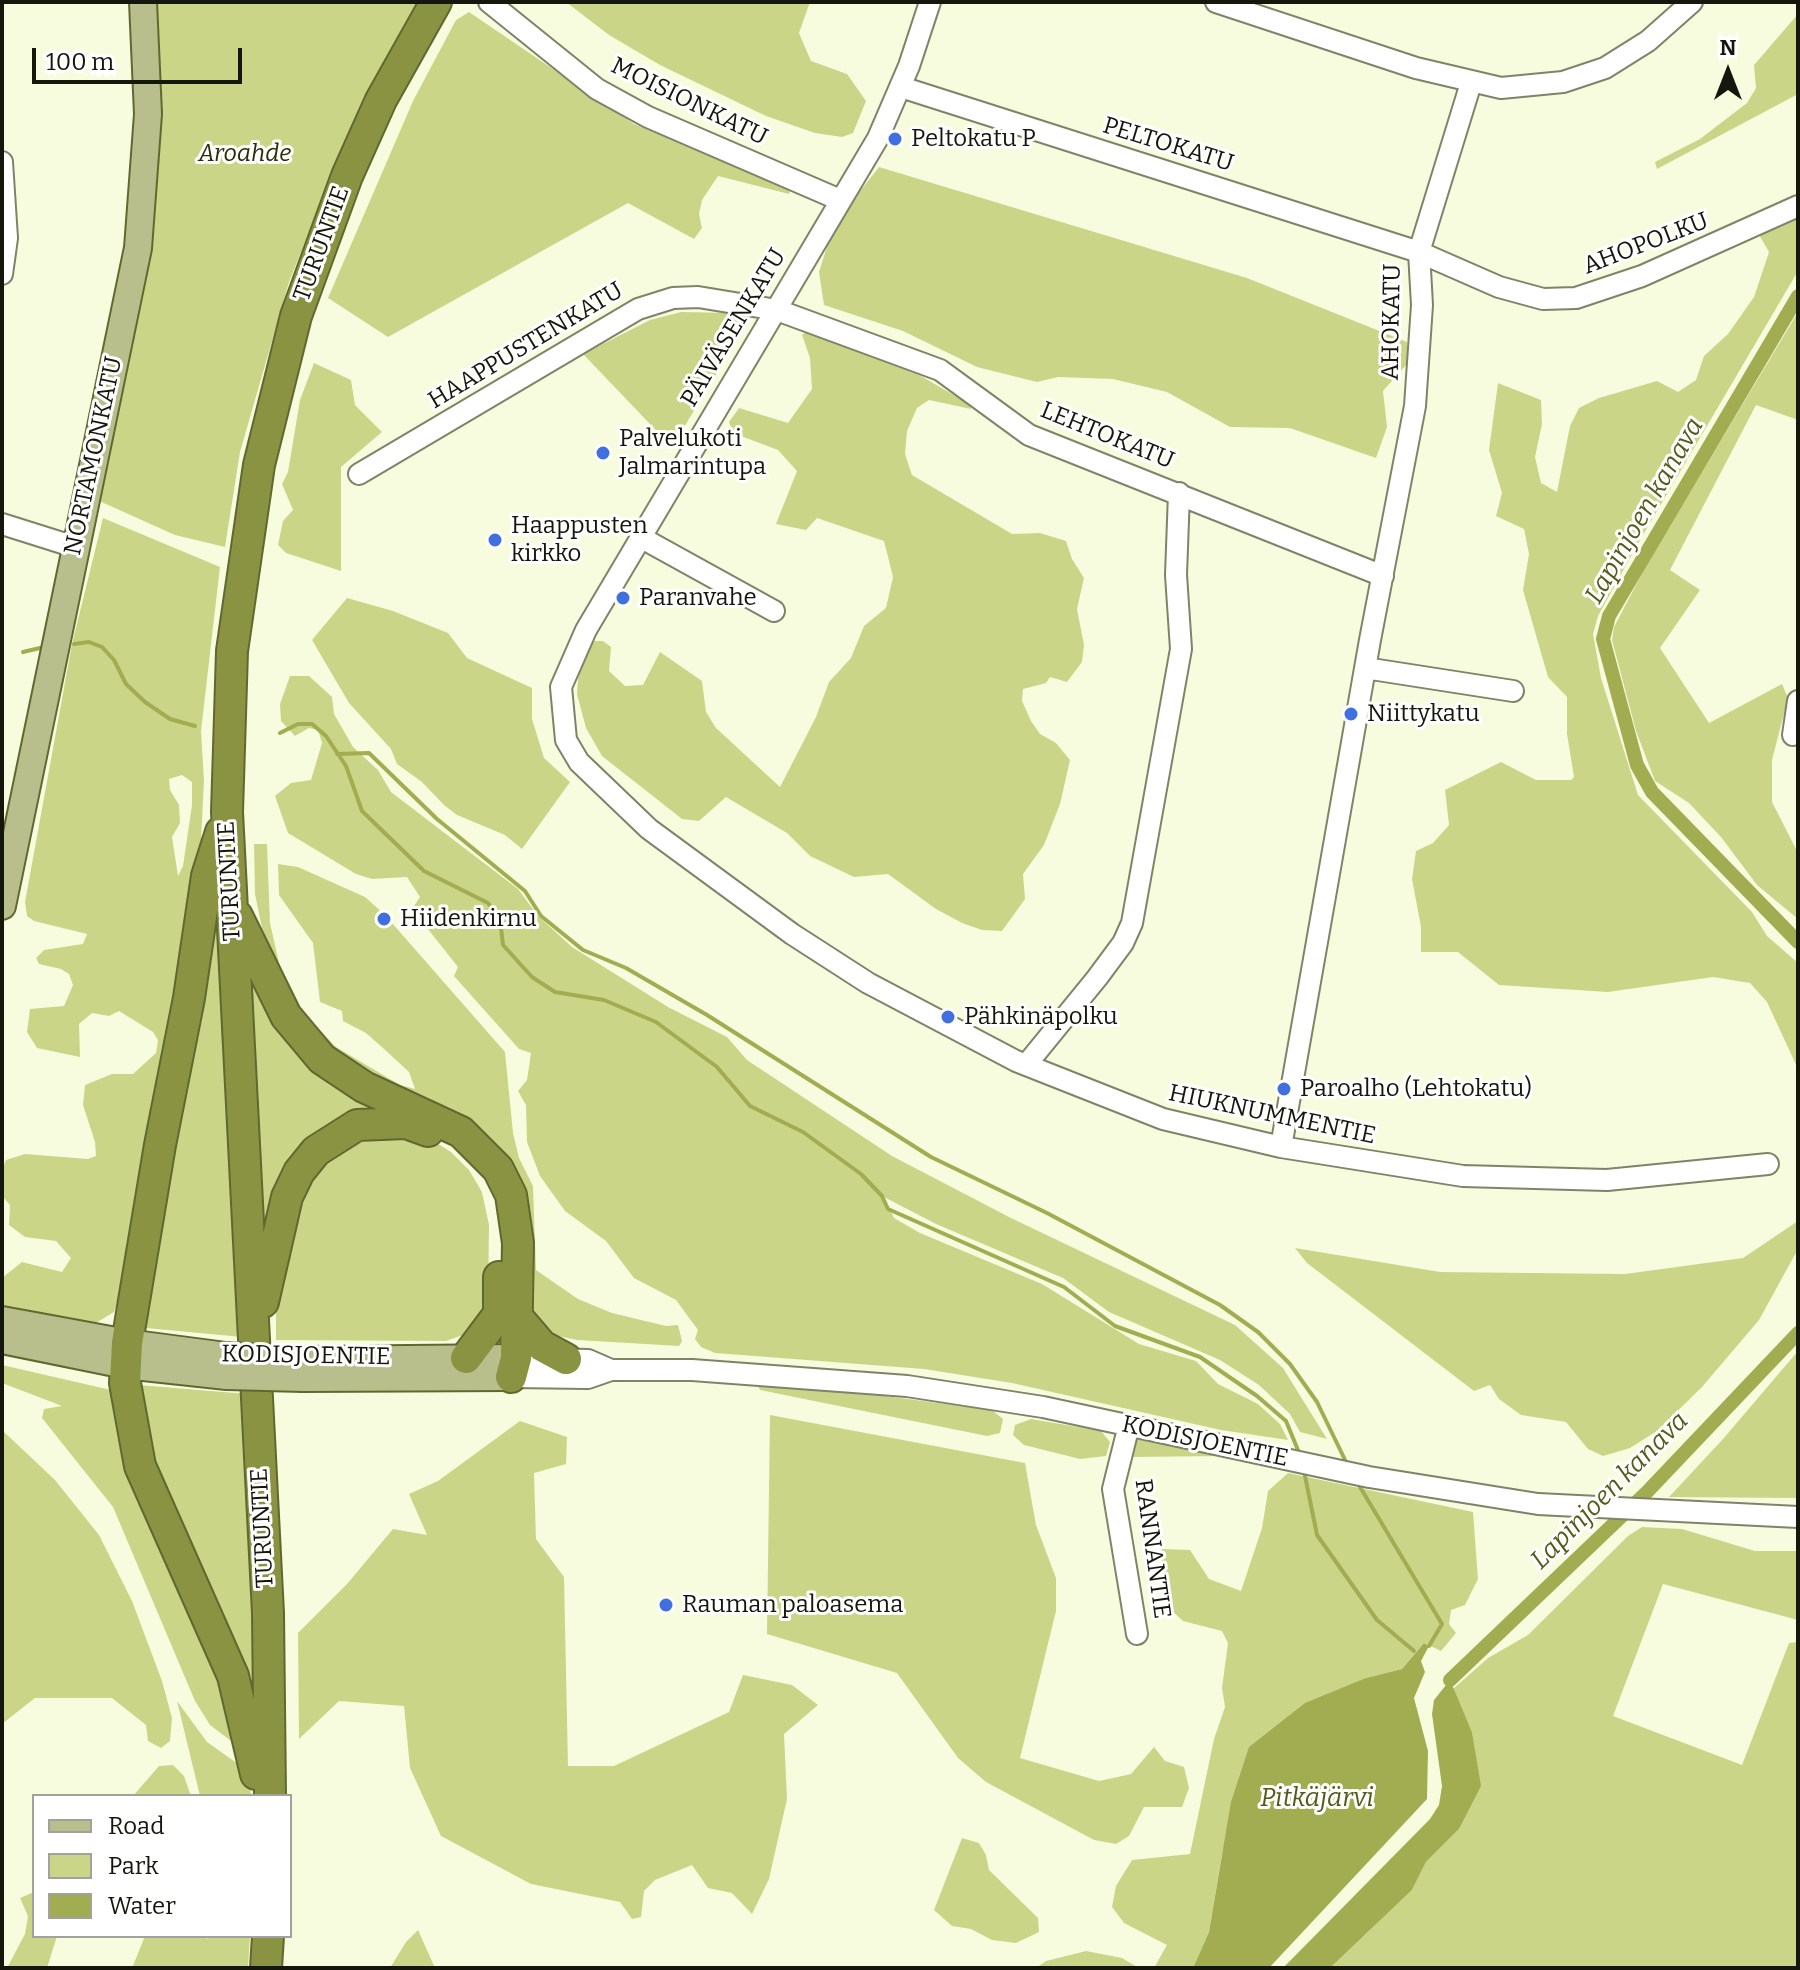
<!DOCTYPE html>
<html>
<head>
<meta charset="utf-8">
<style>
  body { margin:0 }
  #map { position:relative; width:1800px; height:1970px; overflow:hidden; background:#f8fcdf; font-family:Bitter,serif }
  canvas { display:block }
  .frame { position:absolute; inset:0; border:4px solid #15170d; pointer-events:none }
  .legend { position:absolute; left:32px; top:1794px; width:260px; height:144px; box-sizing:border-box; background:#fff; border:2px solid #a1a29e; margin:0; padding:10px 14px; list-style:none; font-size:24px; color:#15170d }
  .legend li { display:flex; align-items:center; gap:16px; height:40px }
  .legend b { width:40px; border:2px solid #a1a29e }
  .north { position:absolute; left:1688px; top:32px; width:80px; height:80px; -webkit-text-stroke:6px #fff; paint-order:stroke; rotate:0deg; font-size:22px; font-weight:700; line-height:32px; text-align:center; color:#15170d }
  .north::after { content:''; display:block; margin:auto; width:28px; height:36px; background:#15170d; clip-path:polygon(50% 0,100% 100%,50% 72%,0 100%) }
  .scale { position:absolute; left:32px; top:48px; width:210px; height:36px; box-sizing:border-box; border:4px solid #15170d; border-top:0; padding-left:10px; font-size:24px; line-height:28px; white-space:nowrap; color:#15170d; -webkit-text-stroke:6px #fff; paint-order:stroke }
</style>
</head>
<body>
<div id="map">
<canvas width="1800" height="1970"></canvas>
<div class="frame"></div>
<ul class="legend">
<li><b style="height:10px;background:#b9be8d"></b>Road</li>
<li><b style="height:22px;background:#cbd588"></b>Park</li>
<li><b style="height:22px;background:#a2ac50"></b>Water</li>
</ul>
<div class="north">N</div>
<div class="scale">100 m</div>
</div>
<script>
const g = document.querySelector('canvas').getContext('2d');
g.lineJoin = 'round';
function fillPath(path, color) {
  g.fillStyle = color;
  g.fill(path, 'evenodd');
}
function shape(rows) {
  const path = new Path2D();
  for (const r of rows) {
    path.moveTo(r[0], r[1]);
    for (let i = 2; i < r.length; i += 2) path.lineTo(r[i], r[i + 1]);
  }
  return path;
}
function stroke(path, color, width, dash) {
  g.strokeStyle = color;
  g.lineWidth = width;
  g.lineCap = dash ? 'butt' : 'round';
  g.setLineDash(dash || []);
  g.stroke(path);
}
function label(font, color, halo, rows, align = 'center') {
  g.font = font + ' Bitter,serif';
  g.lineWidth = 6;
  g.setLineDash([]);
  g.textBaseline = 'middle';
  g.strokeStyle = halo;
  g.fillStyle = color;
  for (const [text, x, y, turn = 0] of rows) {
    g.save();
    g.translate(x, y);
    g.rotate((+turn || 0) * Math.PI / 180);
    g.textAlign = isNaN(turn) ? turn : align;
    if (halo) g.strokeText(text, 0, 0);
    g.fillText(text, 0, 0);
    g.restore();
  }
}
const green = shape([
  [152,2,421,2,386,58,347,137,289,282,240,452,225,547,175,535,97,500,107,451],
  [566,2,810,2,799,33,811,61,847,74,866,101,853,133,842,137,815,133,766,116,660,65,609,35],
  [469,12,634,124,790,190,789,194,718,176,702,200,699,214,702,228,694,239,628,203,388,337,328,298,413,101,456,20],
  [1798,14,1798,94,1657,169,1655,162,1700,139,1747,103,1756,88,1754,65],
  [879,167,1247,278,1407,342,1407,364,1383,391,1387,427,1376,458,1290,428,1230,427,1167,392,1113,379,1058,377,1037,382,977,367,903,331,824,305,819,272,829,240,853,200],
  [1798,215,1798,271,1640,540,1598,616,1593,634,1601,678,1638,795,1752,912,1767,936,1798,963,1798,1069,1767,1002,1750,983,1713,977,1608,992,1499,985,1458,952,1421,952,1421,927,1412,879,1416,851,1433,843,1449,825,1445,790,1501,762,1536,780,1571,780,1574,777,1567,734,1567,697,1548,677,1523,590,1529,554,1524,529,1496,516,1502,493,1489,450,1498,383,1541,400,1542,424,1535,457,1541,483,1557,492,1570,426,1579,408,1599,398,1657,381,1678,392,1696,380,1704,356,1728,334,1754,297,1769,252,1758,233],
  [681,312,736,313,743,317,746,325,672,447,583,354,650,320],
  [1798,312,1798,420,1756,405,1670,570,1700,590,1660,648,1709,723,1782,684,1788,698,1772,760,1772,802,1798,853,1798,919,1757,885,1721,837,1689,803,1655,781,1636,731,1612,640,1614,627,1647,564],
  [806,332,921,376,969,404,971,409,929,400,917,408,907,431,905,454,912,475,1012,534,1040,533,1066,541,1072,559,1084,578,1077,609,1084,645,1082,662,1067,682,1050,677,1046,683,1023,689,1022,701,1031,721,1040,734,1056,743,1070,760,1060,804,1044,845,1023,874,1025,899,1002,931,982,930,962,923,936,909,888,874,854,877,810,856,787,833,726,797,699,821,682,819,602,756,586,728,577,694,579,668,591,641,603,641,611,647,609,671,625,686,643,685,660,652,702,681,706,712,716,728,780,787,816,717,829,682,851,658,864,626,886,608,893,577,884,541,817,518,806,530,776,524,797,471,778,450,733,433,729,422,739,408,788,423,812,389,810,358,802,335],
  [314,363,351,380,355,405,382,432,341,467,341,571,286,553,278,545,283,521,293,510,282,484,288,472,300,400],
  [103,518,220,567,201,731,204,781,200,858,124,1283,114,1312,91,1326,2,1310,2,1278,22,1262,62,1272,71,1258,56,1241,25,1237,9,1225,10,1205,2,1196,2,1170,6,1160,25,1154,88,1159,96,1156,95,1142,83,1105,85,1085,112,1074,133,1074,156,1053,158,1040,153,1032,119,1011,109,1016,92,1013,79,1024,80,1057,37,1048,27,1032,30,1009,64,1006,73,985,69,974,61,969,39,964,36,958,44,950,83,944,87,934,34,921,27,916,25,902,72,644],
  [182,775,192,782,192,805,183,866,178,876,172,837,180,823,179,805,170,790,169,779],
  [347,598,393,611,448,633,467,658,532,688,532,719,544,758,570,782,522,849,505,835,457,815,444,805,422,782,397,764,391,749,349,703,312,640],
  [290,676,309,676,332,697,334,714,353,747,378,770,391,792,518,889,538,916,572,947,668,1007,727,1037,747,1060,892,1156,1011,1218,1235,1325,1283,1368,1327,1439,1300,1432,1290,1414,1259,1385,1220,1360,1109,1312,1063,1278,936,1224,884,1197,894,1218,920,1233,1042,1284,1139,1344,1196,1361,1218,1384,1258,1404,1280,1424,1288,1440,1221,1430,1012,1383,924,1369,715,1353,701,1347,695,1339,698,1330,676,1300,634,1278,606,1241,565,1211,540,1176,527,1142,526,1105,518,1091,527,1080,531,1053,519,1049,454,976,458,967,412,909,420,897,407,877,372,879,356,874,288,833,275,796,291,783,311,780,322,743,318,730,309,728,295,736,281,721,280,704],
  [254,844,267,844,270,923,279,963,290,995,313,1023,336,1047,400,1085,415,1089,409,1072,383,1048,366,1033,343,1021,342,1011,320,1002,313,943,279,895,278,864,298,867,365,897,385,915,505,1052,513,1133,519,1158,533,1186,536,1270,578,1299,612,1313,666,1326,678,1325,682,1341,679,1346,577,1340,553,1335,539,1324,530,1307,516,1181,335,1057,271,972,255,894],
  [220,879,242,1337,146,1328,143,1318],
  [251,962,264,989,388,1105,333,1130,262,1262],
  [424,1135,451,1152,469,1170,482,1192,489,1225,488,1307,466,1334,446,1341,276,1340,276,1290,294,1195,341,1140],
  [1798,1221,1798,1249,1759,1320,1702,1387,1657,1431,1630,1448,1603,1456,1588,1449,1566,1422,1521,1415,1499,1399,1490,1385,1474,1391,1307,1263,1295,1248,1440,1272,1625,1274,1743,1258],
  [1798,1351,1798,1498,1669,1497,1723,1439],
  [2,1365,111,1390,222,1663,235,1744,210,1725,195,1701,113,1507,42,1418,44,1409,62,1406,2,1383],
  [139,1385,247,1394,259,1734,153,1470],
  [758,1385,854,1392,992,1410,1003,1419,1000,1433,987,1436,760,1390],
  [770,1415,1025,1463,1036,1525,1056,1578,1056,1611,1020,1758,1099,1781,1131,1774,1154,1747,1165,1761,1184,1767,1189,1788,1182,1807,1144,1807,1129,1836,1116,1844,1094,1840,986,1782,958,1758,897,1673,767,1634],
  [1031,1419,1101,1431,1110,1442,1106,1456,1080,1459,1024,1445,1013,1435,1015,1425],
  [520,1421,567,1437,566,1464,534,1473,536,1539,564,1577,568,1766,614,1766,729,1712,743,1675,792,1685,818,1705,784,1734,787,1799,769,1879,752,1914,732,1893,708,1888,692,1865,655,1880,644,1891,641,1917,632,1919,620,1902,531,1884,441,1836,410,1768,404,1706,339,1701,299,1739,298,1633,347,1584,393,1529,427,1535,409,1494,438,1481],
  [2,1430,55,1480,99,1535,132,1601,162,1681,172,1718,170,1741,161,1748,148,1741,146,1725,112,1698,35,1698,2,1724],
  [1133,1438,1226,1456,1129,1457],
  [1288,1473,1473,1512,1478,1579,1465,1605,1451,1610,1449,1624,1456,1633,1441,1651,1424,1643,1402,1669,1366,1678,1223,1849,1209,1932,1193,1968,1154,1968,1167,1945,1124,1923,1112,1907,1116,1886,1132,1860,1190,1854,1214,1739,1225,1707,1222,1688,1228,1643,1222,1631,1183,1621,1169,1608,1161,1568,1162,1549,1190,1550,1209,1579,1241,1591,1262,1528,1268,1491],
  [1642,1527,1682,1529,1755,1551,1798,1551,1798,1620,1663,1584,1613,1716,1742,1765,1789,1643,1798,1642,1798,1968,1330,1968,1412,1890,1426,1862,1459,1829,1480,1786,1472,1732,1453,1689,1488,1658,1528,1635,1628,1536],
  [177,1701,207,1742,248,1771,251,1796,200,1796],
  [173,1765,184,1776,191,1796,133,1796,159,1766],
  [962,1838,979,1843,986,1855,989,1870,1038,1918,1039,1932,1016,1943,992,1940,971,1929,952,1926,934,1910],
  [34,1892,34,1936,57,1936,47,1968,7,1968,25,1934,28,1916,20,1898],
  [418,1930,435,1968,390,1968,406,1942],
  [145,1936,205,1936,207,1939,209,1936,250,1936,248,1968,132,1968],
  [1086,1951,1122,1958,1139,1968,1036,1968,1046,1961]
]);
const water = shape([
  [1424,1643,1429,1646,1421,1661,1425,1672,1414,1698,1428,1751,1427,1799,1269,1968,1193,1968,1209,1932,1231,1802,1249,1747,1305,1703,1366,1678,1402,1669],
  [1450,1680,1472,1732,1481,1786,1459,1829,1426,1862,1412,1890,1330,1968,1283,1968,1430,1819,1439,1805,1442,1786,1432,1714,1434,1700]
]);
const stream = shape([
  [74,644,89,642,102,647,114,660,126,684,145,702,170,719,195,726],
  [23,652,40,648],
  [280,733,298,724,312,724,326,736,346,766,362,811,424,871,488,903,500,919,503,945,532,977,555,992,604,1000,656,1022,717,1067,750,1106,803,1132,861,1174,882,1196,888,1209,1064,1287,1115,1326,1200,1357,1257,1396,1286,1421,1300,1455],
  [337,754,369,753,437,819,525,891,541,916,583,950,626,968,707,1015,931,1157,1047,1213,1220,1305,1258,1332,1290,1364,1317,1402,1347,1464],
  [1304,1471,1317,1535,1377,1620,1414,1651],
  [1357,1482,1442,1624,1429,1646]
]);
const canal = shape([
  [1798,296,1609,616,1603,639,1637,765,1652,792,1798,942],
  [1450,1680,1647,1492,1798,1333]
]);
const minor = shape([
  [489,2,597,89,648,117,840,200],
  [930,2,909,66,878,138,586,630,561,687,566,740,579,762,649,829,792,934,868,983,1016,1061,1163,1119,1281,1147,1463,1176,1607,1180,1768,1164],
  [1216,2,1416,68,1501,88,1563,82,1605,68,1648,41,1692,2],
  [901,87,1419,252,1499,287,1543,299,1576,298,1642,276,1798,206],
  [2,162,7,238,2,274],
  [359,474,638,309,673,298,698,297,777,310,940,370,1029,435,1383,576],
  [2,524,75,547],
  [640,537,774,611],
  [1365,668,1513,691],
  [1793,735,1798,701],
  [1026,1065,1097,978,1123,943,1132,923,1181,649,1176,575,1179,493],
  [1281,1147,1370,640,1415,406,1422,305,1419,252,1471,83],
  [516,1358,588,1360,611,1370],
  [511,1377,588,1378,611,1370,692,1370,907,1386,1043,1407,1369,1477,1538,1504,1798,1517],
  [1129,1425,1113,1489,1137,1634]
]);
const major = shape([
  [2,906,138,248,148,114,143,2],
  [2,1320,127,1343,226,1356],
  [2,1340,125,1365,227,1376],
  [301,1360,516,1358],
  [303,1378,511,1377]
]);
const highway = shape([
  [221,832,207,876,189,998,160,1145,127,1343,125,1383,140,1466,233,1676,256,1774],
  [237,916,286,1016,322,1059,364,1087,461,1132,498,1169,511,1195,518,1243,516,1358,511,1377],
  [263,1302,287,1197,299,1172,316,1151,357,1125,406,1123,428,1131],
  [518,1318,542,1346,566,1359],
  [466,1358,499,1314,499,1277],
  [270,1796,268,1613,227,812,232,651,259,465,296,316,347,176,381,100,436,2],
  [266,1968,268,1936]
]);
const majorBridge = shape([
  [226,1356,301,1360],
  [227,1376,303,1378]
]);
const markers = [
  [895,139,8,"#4070e0"],
  [603,453,8,"#4070e0"],
  [495,540,8,"#4070e0"],
  [623,598,8,"#4070e0"],
  [1351,714,8,"#4070e0"],
  [384,919,8,"#4070e0"],
  [948,1017,8,"#4070e0"],
  [1284,1089,8,"#4070e0"],
  [666,1605,8,"#4070e0"]
];
const streetNames = [
  ["MOISIONKATU",689,102,26],
  ["PELTOKATU",1168,145,17],
  ["TURUNTIE",322,244,-70],
  ["AHOPOLKU",1646,244,-21],
  ["AHOKATU",1392,322,-89],
  ["PÄIVÄSENKATU",734,328,-59],
  ["HAAPPUSTENKATU",526,346,-31],
  ["LEHTOKATU",1107,436,22],
  ["NORTAMONKATU",94,456,-78],
  ["TURUNTIE",230,881,-93],
  ["HIUKNUMMENTIE",1272,1115,12],
  ["KODISJOENTIE",306,1356,1],
  ["KODISJOENTIE",1205,1442,12],
  ["TURUNTIE",263,1528,-93],
  ["RANNANTIE",1152,1549,82]
];
const poiNames = [
  ["Peltokatu P",911,139],
  ["Palvelukoti",619,439],
  ["Jalmarintupa",619,467],
  ["Haappusten",511,526],
  ["kirkko",511,554],
  ["Paranvahe",639,598],
  ["Niittykatu",1367,714],
  ["Hiidenkirnu",400,919],
  ["Pähkinäpolku",964,1017],
  ["Paroalho (Lehtokatu)",1300,1089],
  ["Rauman paloasema",682,1605]
];
const parkNames = [
  ["Aroahde",245,154]
];
const waterNames = [
  ["Lapinjoen kanava",1645,511,-60],
  ["Lapinjoen kanava",1610,1491,-45],
  ["Pitkäjärvi",1317,1799]
];
fillPath(green, '#cbd588');
fillPath(water, '#a2ac50');
stroke(stream, '#a2ac50', 4);
stroke(canal, '#a2ac50', 14);
stroke(minor, '#7f8368', 24);
stroke(major, '#61682f', 30);
stroke(highway, '#61682f', 34);
stroke(minor, '#fff', 20);
stroke(major, '#b9be8d', 26);
stroke(highway, '#8a9341', 30);
stroke(majorBridge, '#61682f', 30, []);
stroke(majorBridge, '#b9be8d', 26);
for (const [x, y, r, color] of markers) {
  const dot = new Path2D();
  dot.arc(x, y, r, 0, 2 * Math.PI);
  g.fillStyle = color;
  g.fill(dot);
  stroke(dot, '#fff', 3);
}
label('24px', '#15170d', '#fff', streetNames);
label('24px', '#15170d', '#fff', poiNames, 'left');
label('italic 24px', '#2a2d05', '#fff', parkNames);
label('italic 26px', '#555b18', '#fff', waterNames);
</script>
</body>
</html>
